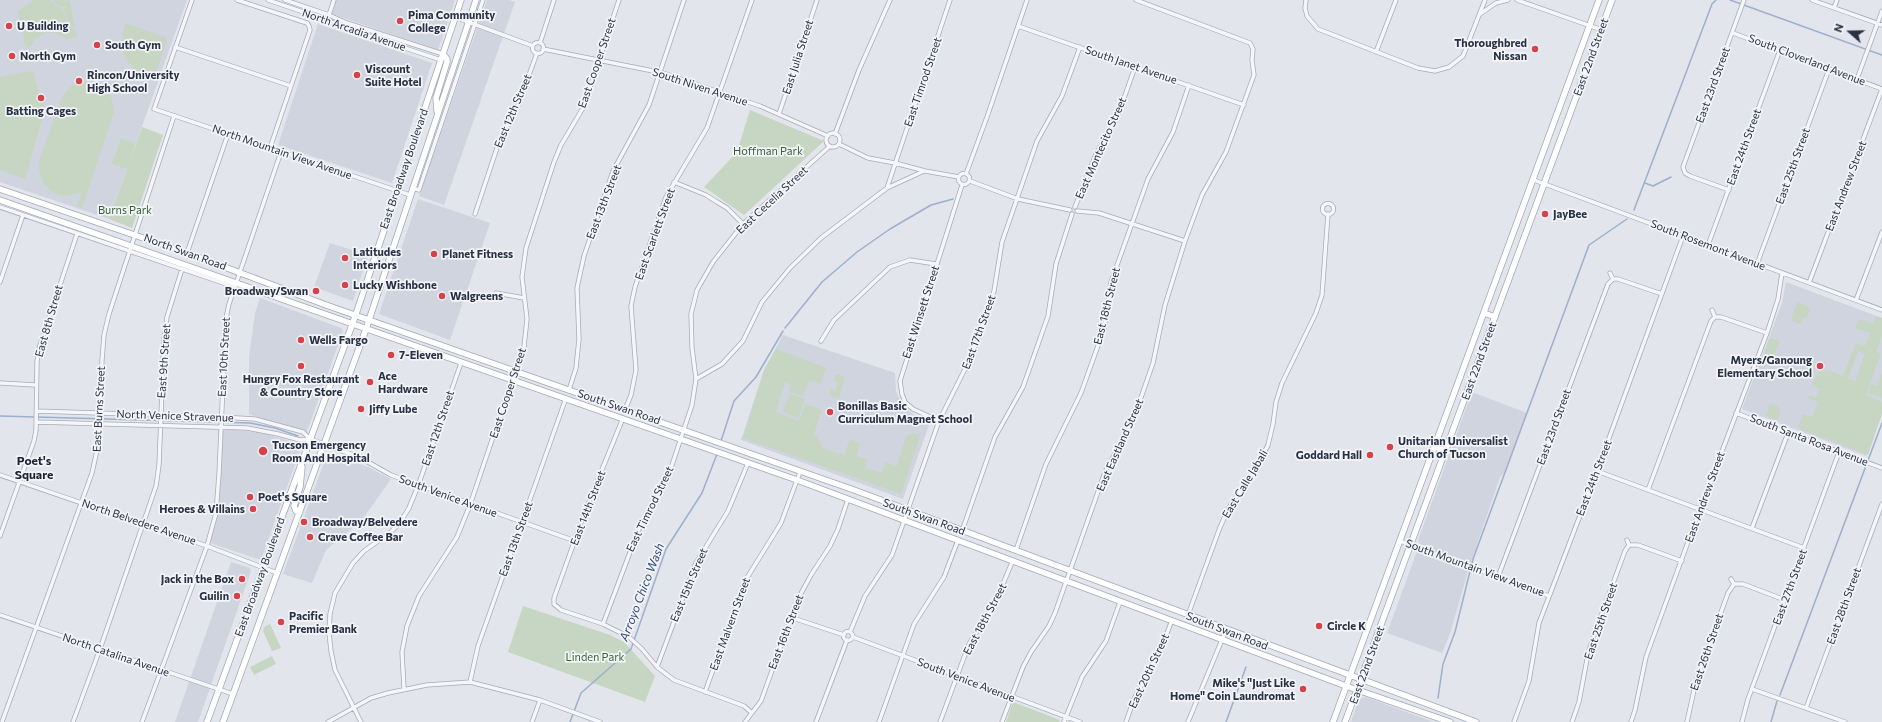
<!DOCTYPE html>
<html>
<head>
<meta charset="utf-8">
<style>
  body { margin:0 }
  #map { position:relative; width:1882px; height:722px; overflow:hidden; background:#e2e5eb; font-family:Commissioner,sans-serif }
  canvas { display:block }
  .north { position:absolute; left:1830px; top:12px; width:40px; height:40px; -webkit-text-stroke:3px #f2f4f8; paint-order:stroke; rotate:290deg; font-size:11px; font-weight:700; line-height:16px; text-align:center; color:#293145 }
  .north::after { content:''; display:block; margin:auto; width:14px; height:18px; background:#293145; clip-path:polygon(50% 0,100% 100%,50% 72%,0 100%) }
</style>
</head>
<body>
<div id="map">
<canvas width="1882" height="722"></canvas>
<div class="north">N</div>
</div>
<script>
const g = document.querySelector('canvas').getContext('2d');
g.lineJoin = 'round';
function fillPath(path, color) {
  g.fillStyle = color;
  g.fill(path, 'evenodd');
}
function shape(rows) {
  const path = new Path2D();
  for (const r of rows) {
    if (r.length === 3) {
      path.moveTo(r[0] + r[2], r[1]);
      path.arc(r[0], r[1], r[2], 0, 2 * Math.PI);
      continue;
    }
    path.moveTo(r[0], r[1]);
    for (let i = 2; i < r.length; i += 2) path.lineTo(r[i], r[i + 1]);
  }
  return path;
}
function stroke(path, color, width, dash) {
  g.strokeStyle = color;
  g.lineWidth = width;
  g.lineCap = dash ? 'butt' : 'round';
  g.setLineDash(dash || []);
  g.stroke(path);
}
function label(font, color, halo, rows, align = 'center') {
  g.font = font + ' Commissioner,sans-serif';
  g.lineWidth = 3.5;
  g.setLineDash([]);
  g.textBaseline = 'middle';
  g.strokeStyle = halo;
  g.fillStyle = color;
  for (const [text, x, y, turn = 0] of rows) {
    g.save();
    g.translate(x, y);
    g.rotate((+turn || 0) * Math.PI / 180);
    g.textAlign = isNaN(turn) ? turn : align;
    if (halo) g.strokeText(text, 0, 0);
    g.fillText(text, 0, 0);
    g.restore();
  }
}
const built = shape([
  [0,0,187,0,109,219,0,182],
  [336,0,455,0,438,50,332,14],
  [487,0,509,0,515,2,444,205,419,196],
  [318,24,432,63,392,183,278,145],
  [418,199,490,223,450,340,379,314],
  [330,243,368,255,353,301,314,287],
  [1786,282,1882,318,1882,415,1866,456,1742,409,1782,303],
  [260,298,341,328,343,331,306,434,249,414,249,357,255,313],
  [783,335,895,373,896,392,904,407,917,417,930,422,903,499,741,440,764,370],
  [1472,392,1527,413,1504,473,1500,477,1468,571,1450,634,1442,653,1387,633,1420,543,1418,540],
  [228,429,264,433,302,445,261,560,210,543,218,513,223,431],
  [328,452,368,467,391,479,362,520,326,550,312,583,283,574],
  [231,562,250,568,251,571,198,722,175,722],
  [1365,697,1434,722,1351,722,1359,699]
]);
const green = shape([
  [34,0,49,0,57,5,64,13,70,27,76,31,77,37,67,39,56,33,45,33,34,40,30,47,26,48,18,11],
  [53,0,70,1,75,28,71,26,64,11,65,7,61,7],
  [125,23,165,37,167,41,153,81,136,72,124,56,121,42],
  [31,71,34,73,39,95,42,95,44,106,41,106,43,115,41,123,25,179,0,170,0,77],
  [84,82,95,83,106,90,112,99,114,112,82,208,77,206,82,192,67,196,54,193,43,183,39,169,39,161,62,97,71,86],
  [750,110,824,141,744,215,704,187,737,152],
  [142,127,163,135,132,228,109,219,127,169,112,164,121,138,135,143,130,160],
  [1797,302,1808,306,1808,308,1810,309,1806,319,1803,318,1800,324,1791,320],
  [1876,316,1882,318,1882,335,1876,352,1881,353,1866,395,1882,402,1882,413,1868,455,1798,428,1803,414,1813,417,1818,402,1808,398,1809,395,1816,398,1820,389,1812,386,1818,371,1827,372,1828,370,1843,376,1856,343,1865,346,1870,333,1855,328,1859,319,1873,324],
  [1858,351,1865,354,1855,381,1848,378],
  [1770,338,1780,341,1772,360,1763,356],
  [776,349,826,368,821,384,809,380,803,396,789,392,791,385,785,382,776,412,799,421,805,404,822,410,814,434,817,435,823,449,844,455,850,439,860,444,856,456,868,460,865,468,882,473,885,462,897,466,906,436,912,433,920,435,901,494,743,438,764,370],
  [1882,373,1882,398,1868,393,1871,384,1877,386],
  [836,374,845,377,839,398,829,395,831,389,835,391,837,386,838,382,834,380],
  [790,394,805,399,798,418,783,412],
  [1770,403,1777,406,1781,411,1778,420,1766,416],
  [523,606,610,635,624,642,655,676,645,702,508,652],
  [270,624,281,648,272,651,263,631,264,627],
  [272,656,276,664,254,675,250,667],
  [1013,702,1060,720,1059,722,1006,722]
]);
const stream = shape([
  [1730,0,1882,55],
  [1645,183,1653,186,1671,177],
  [1634,210,1712,4,1716,0],
  [785,328,822,282,857,252,890,229,931,205,953,199],
  [0,416,250,423,275,428,298,436],
  [721,441,734,401,756,377,783,331],
  [1780,695,1882,423],
  [1438,698,1443,664,1455,632,1473,559,1589,245,1627,219],
  [570,722,581,693,631,649,666,549,702,493,717,454],
  [1226,722,1246,667],
  [1771,722,1777,701]
]);
const minor = shape([
  [192,0,154,109,410,195],
  [237,0,307,23,309,26,310,30,270,148],
  [268,0,327,20,345,28,441,60],
  [285,0,329,15,347,23,443,54],
  [1306,0,1305,8,1307,16,1318,29,1418,68,1435,71,1449,67,1463,56,1485,0],
  [1517,0,1602,30],
  [1812,0,1882,25],
  [1834,8,1837,0],
  [1480,14,1496,3,1508,0],
  [329,15,334,0],
  [455,17,533,46],
  [1018,26,1244,105],
  [1733,33,1882,89],
  [538,48,5.5],
  [540,43,554,0],
  [175,47,291,86],
  [543,49,663,73,760,106,828,136],
  [1376,52,1396,0],
  [1857,79,1882,11],
  [779,114,817,0],
  [833,140,7],
  [835,134,859,70,890,0],
  [839,144,868,158,895,163,925,171,959,177],
  [964,179,5.5],
  [966,174,987,117,1027,0],
  [1534,180,1882,310],
  [970,181,1018,199,1070,210],
  [674,182,706,195,717,202,727,208,743,224],
  [412,188,419,190,483,0],
  [887,188,924,171],
  [1729,190,1690,176,1685,173,1683,167,1744,0],
  [1328,209,5.5],
  [0,207,235,287],
  [1075,207,1096,154,1117,118,1135,67],
  [1077,211,1099,213,1185,241],
  [475,214,498,145,517,108,537,53],
  [1708,245,1780,50],
  [187,253,228,134],
  [1757,264,1829,69],
  [1610,273,1613,279],
  [1613,279,1618,279,1662,294],
  [0,282,23,215],
  [1809,283,1882,89],
  [496,293,524,298],
  [1856,300,1882,232],
  [1712,310,1715,317],
  [1715,317,1721,317,1767,333],
  [821,341,834,320,890,267,910,260,936,264],
  [696,379,722,364,743,341,762,302,790,268,821,238,887,188,950,0],
  [0,383,36,385],
  [569,390,576,368,579,339,577,288,584,256,613,171,649,105,684,0],
  [625,410,631,395,636,370,631,306,635,287,666,197,707,128,752,0],
  [36,411,221,417,255,419,303,432,310,439],
  [1736,413,1882,468],
  [623,418,586,509,554,598,554,604,561,610,603,624,629,637,642,649,657,667,674,680,744,706,752,713],
  [939,421,913,409,905,402,902,394,900,381,962,185],
  [36,422,247,428,278,434,300,440,310,439,359,457,391,475,575,541],
  [1597,471,1804,548],
  [0,475,207,546,277,573],
  [1648,490,1711,321,1715,317],
  [1752,528,1788,433],
  [962,531,995,437,1023,387,1048,316,1056,264,1072,214],
  [0,536,34,441,36,430,37,361,40,345,77,234],
  [1627,540,1629,545,1638,545,1682,561],
  [1400,541,1549,596],
  [1016,550,1046,464,1081,393,1104,329,1111,282,1148,179,1173,132,1189,85],
  [1498,577,1608,284,1613,279],
  [1731,579,1734,584,1743,584,1785,600],
  [0,615,233,694],
  [1188,615,1219,530,1228,509,1254,472,1268,445,1273,424,1276,402,1282,383,1316,313,1322,295,1328,214],
  [790,617,844,635],
  [603,624,638,531,668,477,692,405,696,379,692,348,691,314,697,290,713,262,743,224,830,146],
  [848,636,4.5],
  [850,632,865,596,892,555,939,421,972,355,994,291,1002,242,1037,141,1062,96,1080,47],
  [853,637,1080,722],
  [657,667,696,563,728,511,748,463],
  [470,682,478,646,566,398],
  [404,689,402,652,407,626,419,596,457,537,470,505,517,366,524,347,527,319,522,277,526,248,554,162,561,145,583,108,619,0],
  [1752,689,1845,722],
  [705,692,745,581,781,523,800,472],
  [1806,708,1882,504],
  [2,722,92,473,99,441,102,360,104,335,109,314,174,116],
  [73,722,100,649,156,486,159,465,164,339,167,317,182,269],
  [142,722,207,546,216,513,219,474,226,318,229,304,281,152],
  [328,722,371,698,388,693,427,685,470,682,540,700,600,722],
  [361,722,335,670,331,651,329,633,330,614,335,593,353,563,364,551,391,532,401,521,409,508,418,486,461,363],
  [532,722,540,700],
  [745,722,761,701,798,599,811,575,830,546,838,529,848,499],
  [816,722,847,640],
  [879,722,914,624,944,577,958,540],
  [940,722,969,644,995,603,1013,560],
  [1002,722,1023,667,1031,652,1049,626,1055,613,1105,472,1128,430,1136,412,1153,363,1165,305,1185,241,1202,195,1226,152,1254,75,1252,60,1253,49,1250,43,1136,0],
  [1064,722,1082,677,1106,641,1120,602],
  [1126,722,1134,699,1160,652,1172,620],
  [1188,722,1226,630],
  [1514,722,1529,681,1539,623,1597,471,1683,236],
  [1572,722,1579,702,1588,654,1594,635,1625,551,1629,545],
  [1631,722,1635,710,1646,657,1700,509,1767,333,1778,299,1782,273],
  [1687,722,1696,681,1728,593,1734,584],
  [1742,722,1748,699,1839,452]
]);
const primary = shape([
  [437,111,436,98,447,62,447,59,443,54],
  [0,189,187,253,326,305,854,490,1476,722],
  [0,200,797,480,1346,686,1450,722],
  [1484,313,1495,317],
  [1435,447,1446,451],
  [299,513,296,511,294,506,300,487,302,467],
  [207,722,356,314,461,0],
  [223,722,366,329,476,0],
  [1333,722,1599,0],
  [1345,722,1612,0]
]);
const markers = [
  [400,21,4,"#d6424a"],
  [9,26,4,"#d6424a"],
  [97,45,4,"#d6424a"],
  [1535,49,4,"#d6424a"],
  [12,56,4,"#d6424a"],
  [357,75,4,"#d6424a"],
  [79,81,4,"#d6424a"],
  [41,98,4,"#d6424a"],
  [1545,214,4,"#d6424a"],
  [434,254,4,"#d6424a"],
  [345,258,4,"#d6424a"],
  [345,285,4,"#d6424a"],
  [316,291,4,"#d6424a"],
  [442,296,4,"#d6424a"],
  [301,340,4,"#d6424a"],
  [391,355,4,"#d6424a"],
  [301,366,4,"#d6424a"],
  [1820,366,4,"#d6424a"],
  [370,382,4,"#d6424a"],
  [361,409,4,"#d6424a"],
  [830,412,4,"#d6424a"],
  [1390,447,4,"#d6424a"],
  [263,451,5,"#d6424a"],
  [1370,455,4,"#d6424a"],
  [250,497,4,"#d6424a"],
  [253,509,4,"#d6424a"],
  [304,522,4,"#d6424a"],
  [310,537,4,"#d6424a"],
  [242,579,4,"#d6424a"],
  [237,596,4,"#d6424a"],
  [281,622,4,"#d6424a"],
  [1319,626,4,"#d6424a"],
  [1303,689,4,"#d6424a"]
];
const poiNames = [
  ["Pima Community",408,15],
  ["College",408,28],
  ["U Building",17,26],
  ["Thoroughbred",1527,43,"right"],
  ["Nissan",1527,56,"right"],
  ["South Gym",105,45],
  ["North Gym",20,56],
  ["Viscount",365,69],
  ["Suite Hotel",365,82],
  ["Rincon/University",87,75],
  ["High School",87,88],
  ["Batting Cages",41,111,"center"],
  ["JayBee",1553,214],
  ["Latitudes",353,252],
  ["Interiors",353,265],
  ["Planet Fitness",442,254],
  ["Lucky Wishbone",353,285],
  ["Broadway/Swan",308,291,"right"],
  ["Walgreens",450,296],
  ["Wells Fargo",309,340],
  ["7-Eleven",399,355],
  ["Myers/Ganoung",1812,360,"right"],
  ["Elementary School",1812,373,"right"],
  ["Ace",378,376],
  ["Hardware",378,389],
  ["Hungry Fox Restaurant",301,379,"center"],
  ["& Country Store",301,392,"center"],
  ["Bonillas Basic",838,406],
  ["Curriculum Magnet School",838,419],
  ["Jiffy Lube",369,409],
  ["Unitarian Universalist",1398,441],
  ["Church of Tucson",1398,454],
  ["Tucson Emergency",272,445],
  ["Room And Hospital",272,458],
  ["Goddard Hall",1362,455,"right"],
  ["Poet's Square",258,497],
  ["Heroes & Villains",245,509,"right"],
  ["Broadway/Belvedere",312,522],
  ["Crave Coffee Bar",318,537],
  ["Jack in the Box",234,579,"right"],
  ["Guilin",229,596,"right"],
  ["Pacific",289,616],
  ["Premier Bank",289,629],
  ["Circle K",1327,626],
  ["Mike's \"Just Like",1295,683,"right"],
  ["Home\" Coin Laundromat",1295,696,"right"]
];
const streetNames = [
  ["North Arcadia Avenue",354,30,19],
  ["East Julia Street",798,57,-72],
  ["East 22nd Street",1591,57,-70],
  ["South Cloverland Avenue",1807,60,21],
  ["East Cooper Street",597,63,-71],
  ["South Janet Avenue",1131,65,19],
  ["East Timrod Street",923,82,-71],
  ["East 23rd Street",1713,85,-70],
  ["South Niven Avenue",700,87,18],
  ["East 12th Street",513,111,-67],
  ["East 24th Street",1744,147,-70],
  ["East Montecito Street",1101,148,-66],
  ["North Mountain View Avenue",282,152,19],
  ["East 25th Street",1793,166,-70],
  ["East Broadway Boulevard",404,169,-71],
  ["East Andrew Street",1846,186,-69],
  ["East Cecelia Street",772,200,-43],
  ["East 13th Street",604,202,-69],
  ["East Scarlett Street",655,234,-70],
  ["South Rosemont Avenue",1708,245,21],
  ["North Swan Road",185,252,20],
  ["East 18th Street",1107,306,-76],
  ["East Winsett Street",921,312,-72],
  ["East 8th Street",49,321,-74],
  ["East 17th Street",979,332,-70],
  ["East 10th Street",224,357,-87],
  ["East 9th Street",164,361,-86],
  ["East 22nd Street",1479,361,-70],
  ["East Cooper Street",508,393,-72],
  ["South Swan Road",619,407,19],
  ["East Burns Street",99,409,-87],
  ["North Venice Stravenue",175,416,2],
  ["East 23rd Street",1554,427,-70],
  ["East 12th Street",438,428,-71],
  ["South Santa Rosa Avenue",1809,440,21],
  ["East Eastland Street",1120,445,-66],
  ["East 24th Street",1594,478,-69],
  ["East Calle Jabali",1245,484,-59],
  ["South Venice Avenue",448,496,20],
  ["East Andrew Street",1705,497,-70],
  ["East 14th Street",588,508,-69],
  ["East Timrod Street",650,509,-64],
  ["South Swan Road",924,517,20],
  ["North Belvedere Avenue",139,522,19],
  ["East 13th Street",516,539,-70],
  ["South Mountain View Avenue",1475,568,20],
  ["East Broadway Boulevard",260,577,-70],
  ["East 15th Street",689,585,-67],
  ["East 27th Street",1790,587,-70],
  ["East 28th Street",1844,606,-70],
  ["East 18th Street",985,619,-62],
  ["East 25th Street",1601,621,-71],
  ["East Malvern Street",730,624,-70],
  ["South Swan Road",1227,631,21],
  ["East 16th Street",786,632,-69],
  ["East 26th Street",1707,652,-71],
  ["North Catalina Avenue",116,655,19],
  ["East 22nd Street",1367,665,-70],
  ["East 20th Street",1149,671,-65],
  ["South Venice Avenue",966,680,21]
];
const parkNames = [
  ["Hoffman Park",768,151],
  ["Burns Park",125,210],
  ["Linden Park",595,657]
];
const neighbourhoodNames = [
  ["Poet's",34,461],
  ["Square",34,475]
];
const waterNames = [
  ["Arroyo Chico Wash",642,592,-69]
];
fillPath(built, '#d0d4de');
fillPath(green, '#c6d6c3');
stroke(stream, '#9cafcd', 1.5);
stroke(minor, '#a7abb6', 5);
stroke(primary, '#a1a8b8', 7);
stroke(minor, '#f5f6f9', 3.5);
stroke(primary, '#fff', 5.5);
for (const [x, y, r, color] of markers) {
  const dot = new Path2D();
  dot.arc(x, y, r, 0, 2 * Math.PI);
  g.fillStyle = color;
  g.fill(dot);
  stroke(dot, '#f2f4f8', 1.5);
}
label('bold 11px', '#293145', '#f2f4f8', poiNames, 'left');
label('11px', '#293145', '#f2f4f8', streetNames);
label('11px', '#3a6136', '#f2f4f8', parkNames);
label('bold 12px', '#1b2235', '#f2f4f8', neighbourhoodNames);
label('italic 12px', '#314b7b', '#f2f4f8', waterNames);
</script>
</body>
</html>
